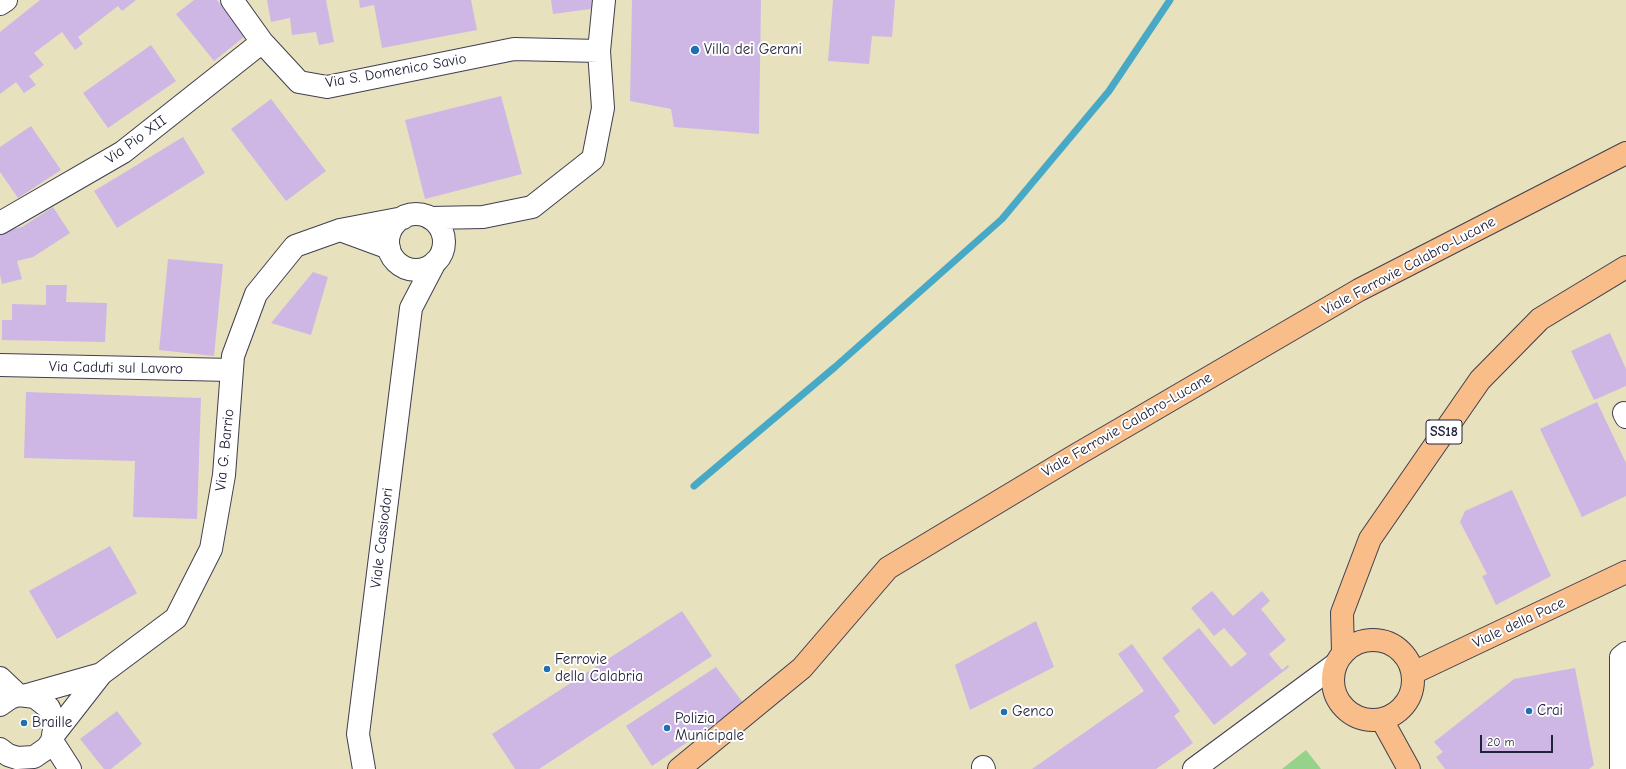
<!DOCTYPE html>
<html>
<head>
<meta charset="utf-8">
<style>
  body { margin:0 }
  #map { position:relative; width:1626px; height:769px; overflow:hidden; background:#e7e1be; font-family:"Comic Neue",sans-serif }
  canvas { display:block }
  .scale { position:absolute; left:1480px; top:735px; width:73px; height:18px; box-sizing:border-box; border:2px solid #22223b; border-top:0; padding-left:5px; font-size:12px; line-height:14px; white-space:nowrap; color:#22223b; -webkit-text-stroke:3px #fff; paint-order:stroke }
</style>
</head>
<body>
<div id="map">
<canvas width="1626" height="769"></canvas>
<div class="scale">20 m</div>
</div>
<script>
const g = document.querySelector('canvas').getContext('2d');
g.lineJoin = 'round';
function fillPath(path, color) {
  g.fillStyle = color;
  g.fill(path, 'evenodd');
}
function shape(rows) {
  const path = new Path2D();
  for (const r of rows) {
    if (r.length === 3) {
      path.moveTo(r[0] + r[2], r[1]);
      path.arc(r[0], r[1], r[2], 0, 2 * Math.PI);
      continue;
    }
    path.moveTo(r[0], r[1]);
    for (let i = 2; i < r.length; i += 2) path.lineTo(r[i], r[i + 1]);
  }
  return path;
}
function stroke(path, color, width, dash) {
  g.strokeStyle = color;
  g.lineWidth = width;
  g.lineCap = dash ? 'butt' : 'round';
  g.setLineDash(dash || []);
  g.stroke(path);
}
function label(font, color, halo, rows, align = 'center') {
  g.font = font + ' "Comic Neue",sans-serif';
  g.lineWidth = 4;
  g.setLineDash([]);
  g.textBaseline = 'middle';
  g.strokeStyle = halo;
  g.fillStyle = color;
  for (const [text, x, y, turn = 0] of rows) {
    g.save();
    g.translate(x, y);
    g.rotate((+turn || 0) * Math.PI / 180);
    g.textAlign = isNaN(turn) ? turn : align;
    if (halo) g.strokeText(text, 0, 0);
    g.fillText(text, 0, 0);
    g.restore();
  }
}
const green = shape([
  [1306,750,1321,769,1282,769]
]);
const stream = shape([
  [694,486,835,367,1002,219,1109,91,1170,0]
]);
const building = shape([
  [40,0,136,0,122,11,118,6,78,37,83,44,75,50,62,32,34,53,44,65,29,76,36,85,24,93,16,82,0,94,0,32],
  [194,0,217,0,245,36,214,61,176,14],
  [267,0,326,0,334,42,319,45,316,32,292,35,290,18,271,22],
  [359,0,471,0,477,30,382,48,374,5,360,8],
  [551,0,597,0,598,8,553,14],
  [632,0,761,0,759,134,674,127,671,109,630,101],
  [833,0,895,0,892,37,872,36,869,64,828,61],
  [151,45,176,81,108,128,83,93],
  [501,96,522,174,425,199,405,120],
  [271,99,326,171,286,201,231,129],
  [31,126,61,170,18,198,0,172,0,147],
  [183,137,205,173,117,228,94,191],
  [53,207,70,233,33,257,17,261,22,279,2,284,0,275,0,232,22,227],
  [168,259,223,264,214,356,159,350],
  [313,272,328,277,311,335,271,323],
  [46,285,67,285,66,302,107,303,105,342,2,340,2,320,12,320,12,304,46,305],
  [1610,333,1626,369,1626,386,1594,400,1571,351],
  [26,392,201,398,197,519,133,517,135,461,24,458],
  [1597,402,1626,463,1626,496,1582,517,1540,429],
  [1512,490,1551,576,1496,605,1482,576,1487,574,1460,522,1465,511],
  [110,546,137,593,57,639,29,591],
  [1212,591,1233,616,1262,591,1270,601,1261,609,1286,640,1269,654,1282,670,1288,665,1289,667,1214,725,1162,658,1199,628,1231,667,1247,654,1224,628,1214,636,1191,608],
  [682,611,712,656,539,769,515,769,492,734],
  [1036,621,1054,667,970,710,955,665],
  [1132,644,1180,711,1174,716,1193,743,1156,769,1032,769,1144,691,1118,654],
  [716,667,744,704,652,766,626,726],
  [1575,668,1594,765,1589,769,1445,769,1436,757,1443,752,1434,742,1514,679],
  [117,711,142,744,111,769,104,769,80,739]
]);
const minor = shape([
  [232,0,262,42,299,82,327,87,514,49,599,51],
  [0,4,6,0],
  [416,242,28],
  [430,218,483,217,532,207,593,159,603,108,599,51,604,0],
  [0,223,123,152,262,42],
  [340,230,389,248],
  [0,365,232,370],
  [1624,413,1626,417],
  [0,678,18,695],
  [27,695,101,674],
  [0,705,10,698,18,695,35,697,49,708,55,724,52,741,47,748,34,757,17,758,8,755,0,749],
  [55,733,101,674,176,618,211,549,224,475,233,356,256,294,295,246,340,230,403,218],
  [52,741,70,769],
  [983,767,984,769],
  [364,769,358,734,411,308,435,262],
  [1194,769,1336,664],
  [1621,769,1621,657,1626,653]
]);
const major = shape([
  [1373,680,40],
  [1343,653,1342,613,1370,539,1480,380,1540,319,1626,267],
  [1413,673,1626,572],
  [1382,720,1409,769],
  [679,769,802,668,888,568,1071,458,1359,290,1626,153]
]);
const markers = [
  [695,50,5,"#1f6fb2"],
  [547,669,4,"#1f6fb2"],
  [1529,711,4,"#1f6fb2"],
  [1004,712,4,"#1f6fb2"],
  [24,723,4,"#1f6fb2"],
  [667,728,4,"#1f6fb2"]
];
const shields = [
  [1444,432,36]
];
const shieldNames = [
  ["SS18",1444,432]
];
const poiNames = [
  ["Villa dei Gerani",704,50],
  ["Ferrovie",555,660],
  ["della Calabria",555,677],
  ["Crai",1537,711],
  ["Genco",1012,712],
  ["Polizia",675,719],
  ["Municipale",675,736],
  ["Braille",32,723]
];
const streetNames = [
  ["Via S. Domenico Savio",396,71,-10],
  ["Via Pio XII",136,140,-36],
  ["Viale Ferrovie Calabro-Lucane",1409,266,-28],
  ["Via Caduti sul Lavoro",116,368,1],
  ["Viale Ferrovie Calabro-Lucane",1127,425,-30],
  ["Via G. Barrio",225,450,-84],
  ["Viale Cassiodori",382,538,-83],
  ["Viale della Pace",1519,623,-25]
];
fillPath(green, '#94d389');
stroke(stream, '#48a9c7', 7);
fillPath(building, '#cfb7e5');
stroke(minor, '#403f4f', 24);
stroke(major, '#403f4f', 24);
stroke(minor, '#fff', 22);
stroke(major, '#f8bd89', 22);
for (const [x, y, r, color] of markers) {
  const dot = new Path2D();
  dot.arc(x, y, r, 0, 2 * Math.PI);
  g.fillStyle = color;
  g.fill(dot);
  stroke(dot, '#fff', 1.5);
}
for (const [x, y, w] of shields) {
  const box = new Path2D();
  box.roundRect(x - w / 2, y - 12, w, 24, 3);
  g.fillStyle = '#fff';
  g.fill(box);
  stroke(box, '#22223b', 1);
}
label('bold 14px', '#22223b', null, shieldNames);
label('15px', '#22223b', '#fff', poiNames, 'left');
label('15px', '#22223b', '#fff', streetNames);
</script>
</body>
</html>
